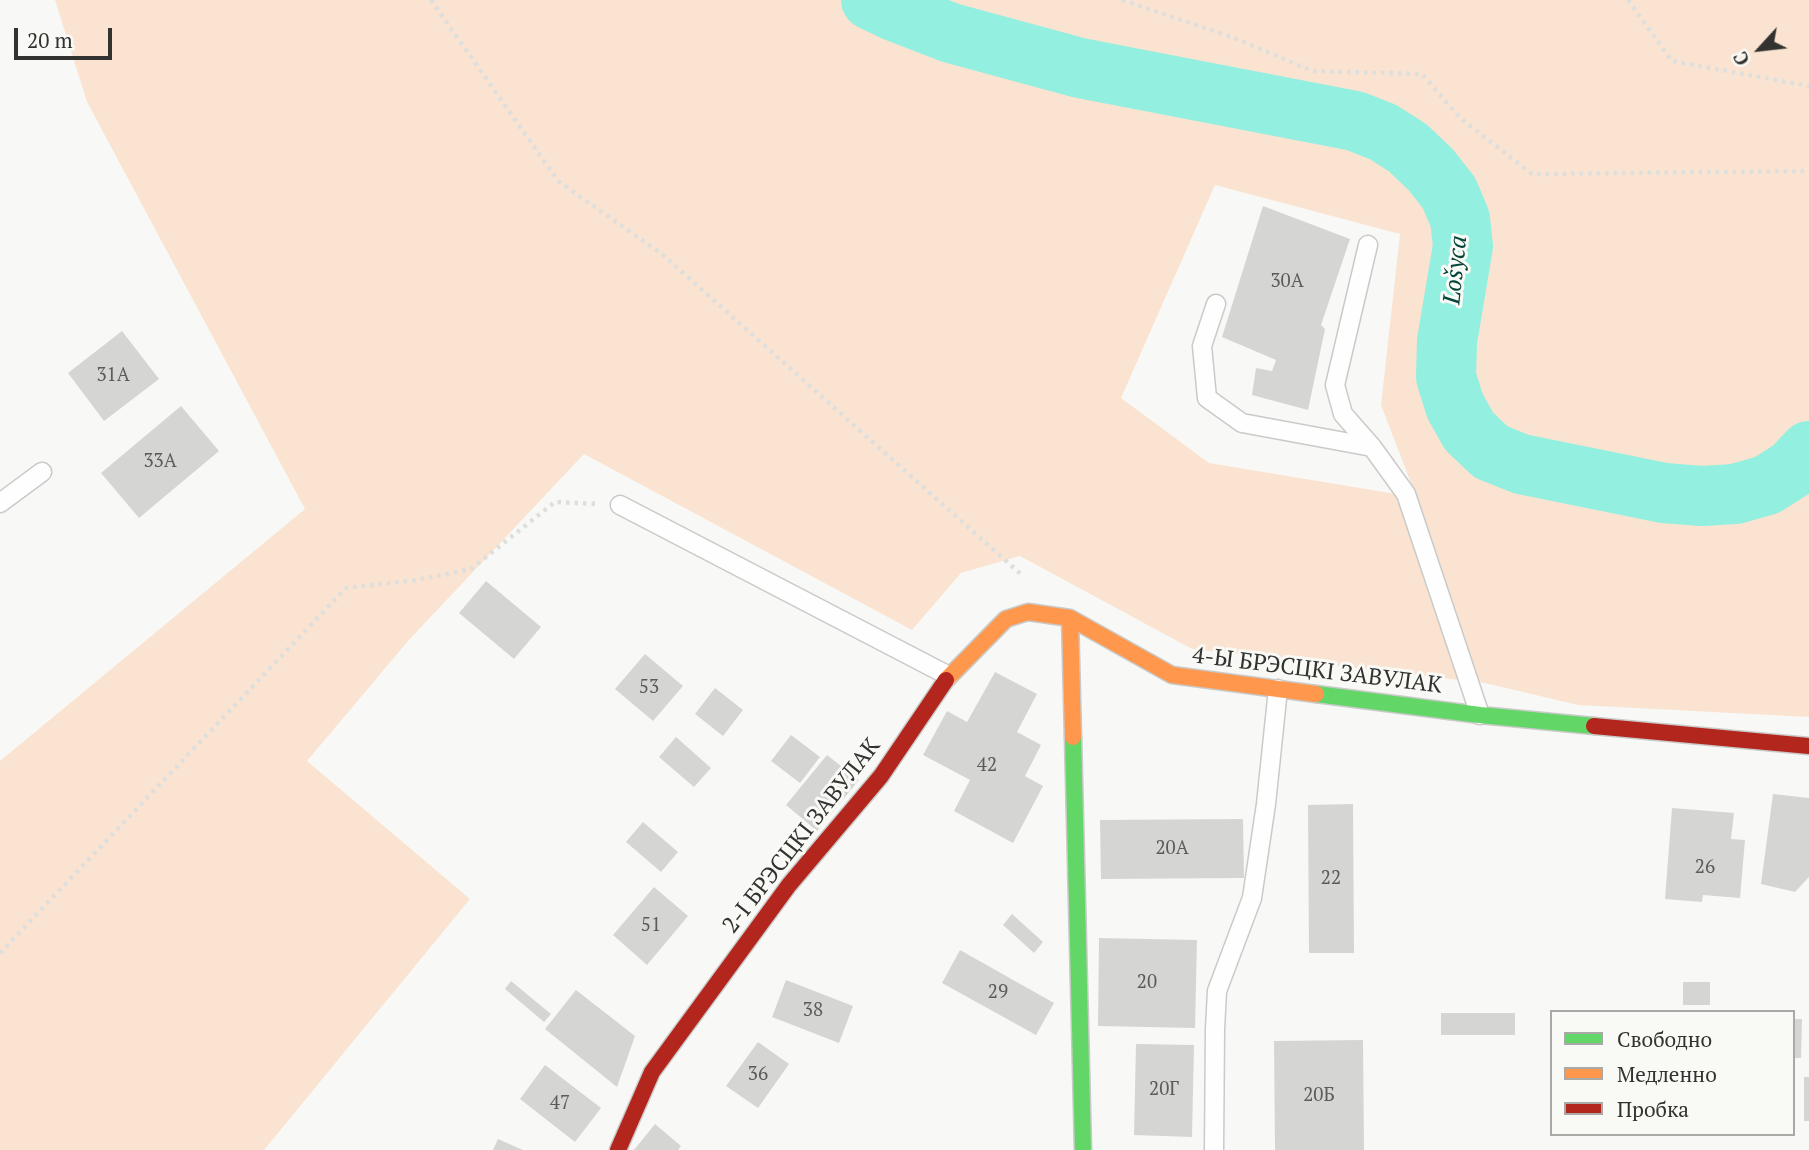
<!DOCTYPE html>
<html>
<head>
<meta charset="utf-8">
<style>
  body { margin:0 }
  #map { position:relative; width:1809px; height:1150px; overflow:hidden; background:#f8f9f6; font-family:"PT Serif",serif }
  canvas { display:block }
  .legend { position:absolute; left:1550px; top:1010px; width:245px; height:126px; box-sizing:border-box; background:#f9faf5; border:2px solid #a9aaa7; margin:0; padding:9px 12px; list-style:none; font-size:21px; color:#323331 }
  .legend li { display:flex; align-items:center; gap:14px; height:35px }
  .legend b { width:35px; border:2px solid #a9aaa7 }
  .north { position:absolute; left:1725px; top:14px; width:70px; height:70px; -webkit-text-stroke:5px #f9faf5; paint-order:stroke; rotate:243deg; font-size:19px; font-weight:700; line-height:28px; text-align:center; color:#323331 }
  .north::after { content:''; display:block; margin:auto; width:24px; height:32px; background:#323331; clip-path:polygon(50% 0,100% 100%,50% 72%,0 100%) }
  .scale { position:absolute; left:14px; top:28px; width:98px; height:32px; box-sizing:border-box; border:4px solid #323331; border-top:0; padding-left:9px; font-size:21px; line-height:24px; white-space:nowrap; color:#323331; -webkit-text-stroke:5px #f9faf5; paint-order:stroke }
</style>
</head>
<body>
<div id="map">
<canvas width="1809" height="1150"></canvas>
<ul class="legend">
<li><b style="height:9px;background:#63d668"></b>Свободно</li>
<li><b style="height:9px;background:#ff974d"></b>Медленно</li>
<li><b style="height:9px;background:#b3261e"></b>Пробка</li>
</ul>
<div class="north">С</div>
<div class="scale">20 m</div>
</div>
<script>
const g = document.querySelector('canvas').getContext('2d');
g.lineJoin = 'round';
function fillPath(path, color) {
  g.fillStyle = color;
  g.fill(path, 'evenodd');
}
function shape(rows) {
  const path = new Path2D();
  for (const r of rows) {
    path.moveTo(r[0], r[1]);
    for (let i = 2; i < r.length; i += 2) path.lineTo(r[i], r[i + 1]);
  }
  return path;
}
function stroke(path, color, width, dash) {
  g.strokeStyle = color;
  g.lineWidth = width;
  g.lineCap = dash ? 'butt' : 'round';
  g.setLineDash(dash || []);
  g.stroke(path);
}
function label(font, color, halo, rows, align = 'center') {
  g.font = font + ' "PT Serif",serif';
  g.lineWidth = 6;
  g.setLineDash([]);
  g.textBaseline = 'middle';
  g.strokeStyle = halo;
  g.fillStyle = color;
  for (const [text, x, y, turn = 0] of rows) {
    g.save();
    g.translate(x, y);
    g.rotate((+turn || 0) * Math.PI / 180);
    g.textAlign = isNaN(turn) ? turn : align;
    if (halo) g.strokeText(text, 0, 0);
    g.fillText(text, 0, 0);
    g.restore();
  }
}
const green = shape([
  [55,0,1809,0,1809,717,1578,705,1485,683,1192,649,1020,556,961,573,912,630,584,454,408,641,307,761,470,899,264,1150,0,1150,0,761,305,509,87,102],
  [1215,185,1400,234,1381,405,1414,491,1396,494,1209,463,1121,398]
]);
const river = shape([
  [871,0,894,11,951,33,1080,68,1355,121,1383,132,1408,148,1431,170,1449,193,1460,219,1463,246,1447,341,1446,377,1455,406,1469,431,1491,452,1521,464,1664,493,1702,496,1735,494,1767,485,1792,469,1809,451]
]);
const building = shape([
  [1263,206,1350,239,1321,325,1325,329,1308,410,1252,395,1256,368,1272,371,1276,360,1222,337],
  [122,331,159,379,104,421,68,373],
  [181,406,219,451,139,518,101,473],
  [486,581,541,627,514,659,459,613],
  [645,654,683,686,653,721,615,689],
  [995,672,1037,694,1017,732,1041,745,1025,776,1043,786,1013,843,954,811,970,780,923,755,947,711,967,722],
  [715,688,743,710,723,736,695,714],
  [791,735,820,757,800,783,771,761],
  [676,737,711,768,694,787,659,757],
  [827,755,859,780,817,831,786,805],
  [1773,794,1809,798,1809,877,1795,892,1761,884],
  [1353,804,1354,953,1309,953,1308,805],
  [1672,808,1734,813,1731,839,1745,840,1740,898,1703,895,1702,902,1665,899],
  [1243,819,1244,878,1101,879,1100,820],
  [643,822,678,852,661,872,626,842],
  [654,887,688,916,647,965,613,935],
  [1012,914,1043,942,1034,953,1003,925],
  [1099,938,1197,940,1195,1028,1098,1026],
  [960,950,1054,1003,1036,1035,942,983],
  [786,980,853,1006,839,1043,772,1017],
  [511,981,551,1014,544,1022,505,989],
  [1683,982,1710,982,1710,1005,1683,1005],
  [576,990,635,1036,617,1087,545,1029],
  [1441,1013,1515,1013,1515,1035,1441,1035],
  [1793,1019,1802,1019,1801,1058,1793,1058],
  [1363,1040,1364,1150,1275,1150,1274,1041],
  [758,1042,789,1064,758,1108,726,1086],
  [1136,1044,1194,1045,1192,1137,1134,1135],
  [545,1065,601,1108,575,1142,520,1099],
  [1804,1077,1809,1077,1809,1121,1804,1121],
  [655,1124,681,1146,678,1150,634,1150],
  [498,1139,523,1150,493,1150]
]);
const path = shape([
  [431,0,558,181,663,255,1023,576],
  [1122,0,1232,37,1312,71,1422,74,1460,118,1532,174,1809,171],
  [1628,0,1672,61,1809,86],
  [0,953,346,588,417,580,471,569,555,502,598,504]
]);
const lane = shape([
  [1368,245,1335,385,1343,414,1372,447,1406,494,1480,715],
  [1216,304,1202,346,1207,398,1242,423,1372,447],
  [0,503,42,472],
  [620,505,949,676],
  [1214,1150,1215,1029,1217,991,1252,898,1266,804,1278,689]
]);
const fast = shape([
  [1316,694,1480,715,1594,726],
  [1073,737,1083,1150]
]);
const slow = shape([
  [946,680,1006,619,1028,612,1070,618],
  [1073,737,1070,618,1172,675,1316,694]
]);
const jam = shape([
  [1594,726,1809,746],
  [618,1150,652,1072,789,885,881,776,946,680]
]);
const numberNames = [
  ["30А",1287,282],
  ["31А",113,376],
  ["33А",160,462],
  ["53",649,688],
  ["42",987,766],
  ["20А",1172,849],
  ["26",1705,868],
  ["22",1331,879],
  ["51",651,926],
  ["20",1147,983],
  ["29",998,993],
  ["38",813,1011],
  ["36",758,1075],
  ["20Г",1164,1090],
  ["20Б",1319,1096],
  ["47",560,1104]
];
const streetNames = [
  ["4-Ы БРЭСЦКІ ЗАВУЛАК",1317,671,7],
  ["2-І БРЭСЦКІ ЗАВУЛАК",802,836,-52]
];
const waterNames = [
  ["Lošyca",1456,270,-84]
];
fillPath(green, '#fbe3d1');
stroke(river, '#93efdf', 60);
fillPath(building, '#d5d6d4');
stroke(lane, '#cacac8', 21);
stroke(fast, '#cacac8', 19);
stroke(slow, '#cacac8', 19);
stroke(jam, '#cacac8', 19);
stroke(path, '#dedfdd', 4.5, [3.5, 5]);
stroke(lane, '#fefefe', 18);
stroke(fast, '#63d668', 16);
stroke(slow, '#ff974d', 16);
stroke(jam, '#b3261e', 16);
label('19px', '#5b5c5a', null, numberNames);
label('23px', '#323331', '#f9faf5', streetNames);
label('italic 24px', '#05443b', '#f9faf5', waterNames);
</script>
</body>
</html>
